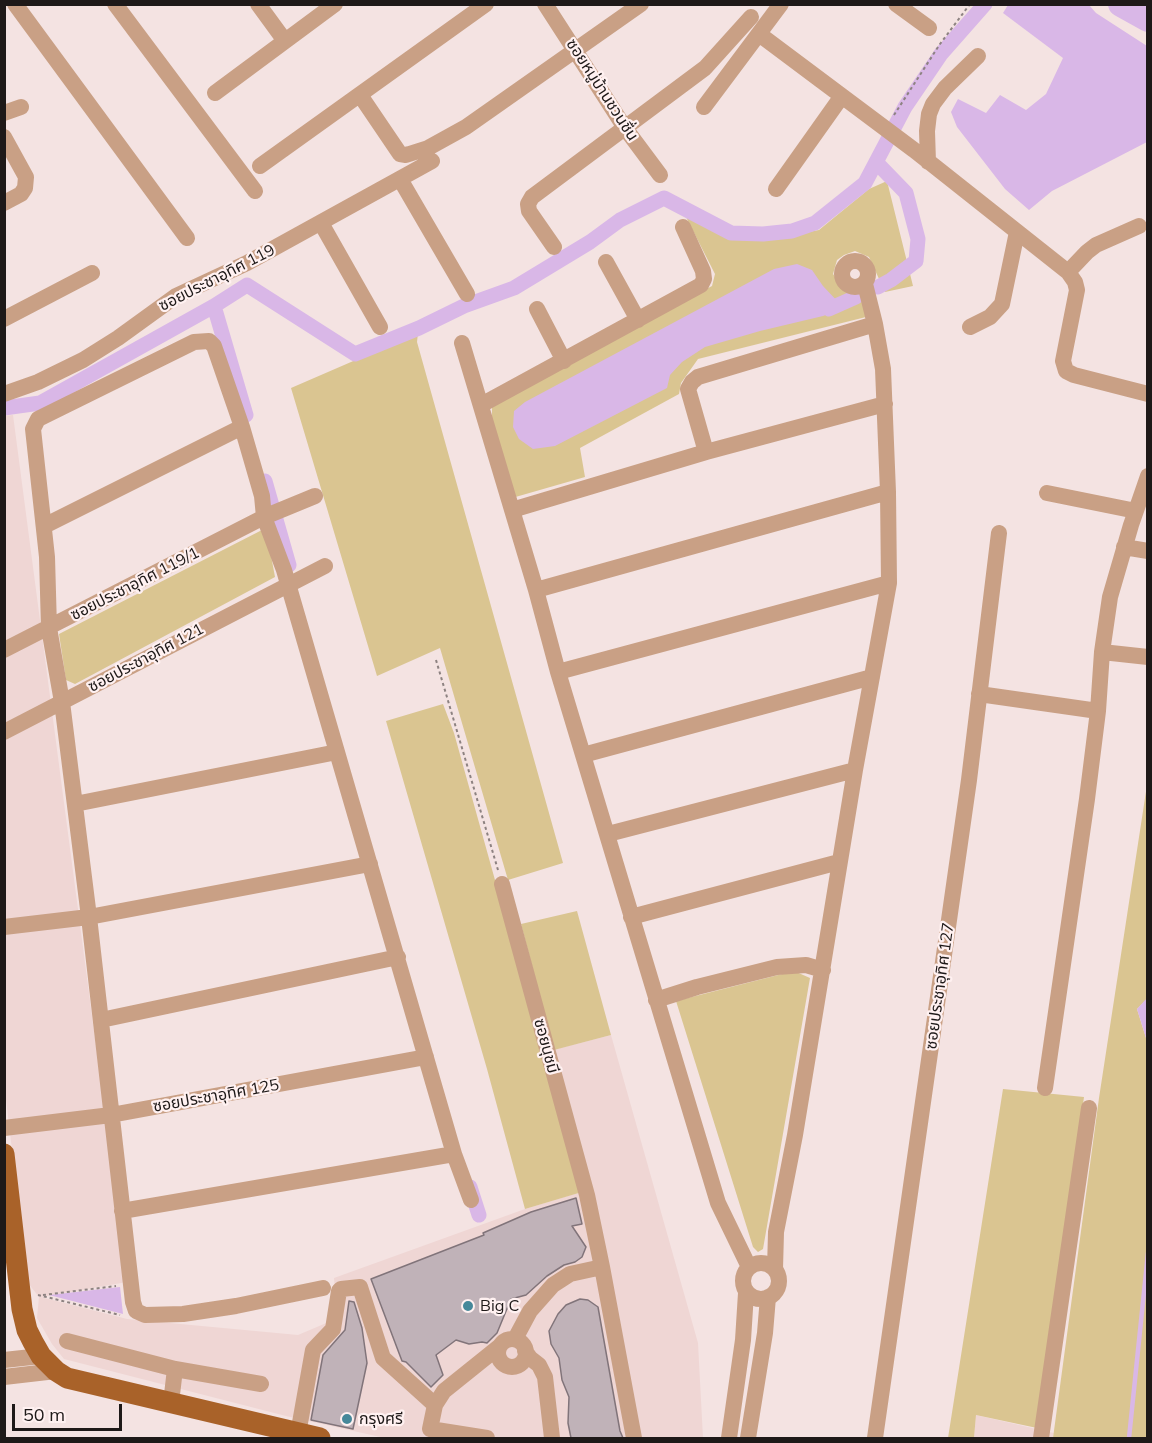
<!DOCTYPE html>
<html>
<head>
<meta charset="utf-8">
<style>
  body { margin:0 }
  #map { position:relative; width:1152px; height:1443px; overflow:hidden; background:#f4e3e2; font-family:Mulish,sans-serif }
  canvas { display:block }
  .frame { position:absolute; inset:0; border:6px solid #1e1918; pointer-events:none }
  .scale { position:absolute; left:12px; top:1404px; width:110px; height:27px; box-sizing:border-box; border:3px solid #1e1918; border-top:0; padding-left:8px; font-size:18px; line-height:21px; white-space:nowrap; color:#1e1918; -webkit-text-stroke:4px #fff1f1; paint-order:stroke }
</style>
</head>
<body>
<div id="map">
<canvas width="1152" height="1443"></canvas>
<div class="frame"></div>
<div class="scale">50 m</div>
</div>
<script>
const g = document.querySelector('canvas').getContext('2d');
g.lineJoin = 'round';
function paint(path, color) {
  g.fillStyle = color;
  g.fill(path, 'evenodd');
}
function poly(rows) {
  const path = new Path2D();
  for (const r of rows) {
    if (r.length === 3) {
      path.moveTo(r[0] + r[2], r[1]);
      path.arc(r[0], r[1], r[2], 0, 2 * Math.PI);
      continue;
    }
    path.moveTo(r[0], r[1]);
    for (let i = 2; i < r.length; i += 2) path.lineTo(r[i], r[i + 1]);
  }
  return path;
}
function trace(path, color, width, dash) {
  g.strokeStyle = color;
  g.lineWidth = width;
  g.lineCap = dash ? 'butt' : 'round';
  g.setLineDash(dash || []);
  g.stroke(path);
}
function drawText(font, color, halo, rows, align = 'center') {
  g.font = font + ' Mulish,"Noto Sans Thai",sans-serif';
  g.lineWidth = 4.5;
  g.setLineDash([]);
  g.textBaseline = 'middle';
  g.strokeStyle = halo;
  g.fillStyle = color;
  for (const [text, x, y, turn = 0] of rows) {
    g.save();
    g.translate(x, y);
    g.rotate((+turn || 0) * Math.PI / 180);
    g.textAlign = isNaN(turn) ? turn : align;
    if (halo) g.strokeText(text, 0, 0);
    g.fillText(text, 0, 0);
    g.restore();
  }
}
paint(poly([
  [13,415,127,1282,41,1297,127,1319,298,1335,331,1321,335,1291,334,1278,525,1209,581,1192,541,1053,611,1035,698,1343,703,1438,385,1438,286,1416,64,1359,52,1344,37,1318,39,1297,28,1283,4,1083,4,416],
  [976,1415,1054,1433,1053,1438,974,1438]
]), '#efd6d4');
paint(poly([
  [887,181,913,286,885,292,869,257,855,251,844,255,837,260,833,274,841,285,853,294,862,292,866,317,698,359,681,383,679,394,580,448,585,477,512,498,492,421,492,407,500,398,712,286,715,274,685,215,727,238,774,238,819,230,869,189],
  [418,333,417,342,563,863,508,880,440,648,377,676,291,388],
  [262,530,269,545,275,577,75,684,66,680,59,634],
  [443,704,454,733,582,1192,525,1209,487,1069,386,721],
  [1147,785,1148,998,1137,1009,1146,1038,1148,1073,1147,1438,1053,1438,1099,1098],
  [577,911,611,1035,554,1050,521,924],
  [794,971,810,978,763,1249,758,1252,753,1247,676,1001],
  [1003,1089,1084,1097,1037,1428,976,1415,974,1438,948,1438]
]), '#dac591');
paint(poly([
  [1008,5,1089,5,1096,13,1147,46,1147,142,1052,191,1029,210,1005,189,957,127,951,112,958,99,986,113,1000,95,1026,110,1046,94,1063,58,1003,13],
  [797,264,812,270,823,286,841,305,857,300,845,308,823,316,760,331,705,347,682,362,670,375,667,388,555,446,533,449,519,439,513,427,514,411,525,402,774,269],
  [1147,998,1147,1073,1146,1038,1137,1009],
  [120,1287,123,1314,49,1295]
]), '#d9b7e7');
trace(poly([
  [1129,1438,1148,1253]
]), '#d9b7e7', 4.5);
trace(poly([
  [876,162,906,193,918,239,916,261,891,280,878,287],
  [214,306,246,415],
  [829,309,856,297],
  [4,408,40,403,214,306,247,285,355,354,419,328,464,306,514,288,590,242,620,220,664,198,731,233,763,234,792,231,815,223,865,183,905,107,941,54,985,4],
  [265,481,289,565],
  [470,1187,479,1215]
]), '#d9b7e7', 15);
trace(poly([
  [1121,4,1148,19]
]), '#d9b7e7', 26);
const building = poly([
  [576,1198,582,1224,572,1226,586,1247,582,1257,575,1262,564,1265,547,1276,526,1295,511,1299,497,1333,487,1343,482,1342,469,1344,456,1340,436,1355,443,1375,431,1387,406,1362,402,1361,371,1279,484,1235,483,1233,531,1212,576,1198],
  [580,1299,588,1300,598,1307,620,1431,623,1438,571,1438,568,1423,569,1397,562,1380,559,1358,551,1344,549,1331,558,1314,566,1305,580,1299],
  [349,1301,354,1302,362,1328,367,1363,353,1429,311,1420,323,1355,345,1330,349,1301]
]);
paint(building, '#c0b2b8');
trace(building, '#81747a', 1.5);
trace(poly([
  [894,115,940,44,970,4],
  [436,660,498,870],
  [38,1295,120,1315],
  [43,1295,116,1286]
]), '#8d8281', 2, [3, 3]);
trace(poly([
  [15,4,187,238],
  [115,4,255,191],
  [258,4,285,41],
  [545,4,625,128,660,175],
  [896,4,929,28],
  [759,34,914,150,1068,272,1075,282,1077,290,1063,361,1066,371,1074,375,1148,394],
  [215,93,335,4],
  [360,95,400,154,406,155,428,148,466,127,641,4],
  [704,107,781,4],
  [4,113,21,107],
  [4,137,26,177,25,188,21,194,4,203],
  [928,162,927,131,929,114,933,104,945,88,978,56],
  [260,166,486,4],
  [400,179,467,294],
  [776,189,842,96],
  [321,223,380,327],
  [554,247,529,211,528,204,532,197,705,68,751,17],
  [855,274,13],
  [606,262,638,320],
  [1068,272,1087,252,1096,245,1139,226],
  [537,309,564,361],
  [4,319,92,273],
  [970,327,990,317,1002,304,1017,232],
  [462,343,536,590,558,672,718,1203,749,1267],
  [4,394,38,382,83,360,118,338,176,296,247,263,432,161],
  [481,405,701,285,704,279,703,271,683,227],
  [706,452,688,389,692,382,698,377,875,324],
  [1047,493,1136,511],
  [512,510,706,452,885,404],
  [44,526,242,427],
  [1124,547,1148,551],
  [536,590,888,492],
  [4,650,264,517,315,496],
  [1102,652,1148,657],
  [558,672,889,583],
  [979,694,1098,711,1102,652,1110,597,1131,525,1148,476],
  [4,732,325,566],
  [583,755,872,677],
  [75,804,337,752],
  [608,834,855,770],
  [502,884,587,1195,602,1267,634,1438],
  [631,917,839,862],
  [4,927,89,917,370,864],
  [656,1000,697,987,777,967,806,965,823,970],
  [101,1020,398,957],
  [1045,1088,1087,799,1098,711],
  [4,1128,111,1115,426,1057],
  [122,1211,454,1154],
  [761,1281,18],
  [775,1269,776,1232,795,1135,855,770,889,583,888,492,883,369,875,324,865,284],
  [323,1288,236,1306,183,1314,145,1315,136,1311,133,1302,89,917,62,702,49,628,47,557,33,429,38,419,194,342,209,341,214,346,242,427,262,496,264,517,284,570,454,1154,471,1200],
  [515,1339,530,1311,553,1285,570,1274,602,1267],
  [512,1353,14],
  [67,1341,175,1369,261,1384],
  [525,1351,530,1358,539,1365,545,1377,552,1438],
  [4,1360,41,1356],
  [4,1377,56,1371],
  [171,1403,175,1369],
  [298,1434,313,1350,333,1329,339,1291,341,1289,360,1287,383,1358,435,1405],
  [487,1438,430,1429,435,1405,444,1391,500,1346],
  [729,1438,743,1340,746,1293],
  [748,1438,765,1333,768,1297],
  [875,1438,969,780,999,533],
  [1041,1438,1089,1108]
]), '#c9a085', 16);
trace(poly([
  [4,1154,22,1309,27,1330,33,1342,41,1356,56,1371,67,1378,320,1438]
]), '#a96229', 21);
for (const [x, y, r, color] of [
  [468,1306,6,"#46889a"],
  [347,1419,6,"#46889a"]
]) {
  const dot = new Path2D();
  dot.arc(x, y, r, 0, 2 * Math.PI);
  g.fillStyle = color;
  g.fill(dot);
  trace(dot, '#fff1f1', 2);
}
drawText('16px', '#1e1918', '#fff1f1', [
  ["ซอยหมู่บ้านชวนชื่น",602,90,57],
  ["ซอยประชาอุทิศ 119",217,278,-27],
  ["ซอยประชาอุทิศ 119/1",135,584,-27],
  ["ซอยประชาอุทิศ 121",146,658,-28],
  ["ซอยประชาอุทิศ 127",940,986,-82],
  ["ซอยนุชมี",546,1046,75],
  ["ซอยประชาอุทิศ 125",216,1096,-10]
]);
drawText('16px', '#1e1918', '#fff1f1', [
  ["Big C",480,1306],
  ["กรุงศรี",359,1419]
], 'left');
</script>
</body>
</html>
